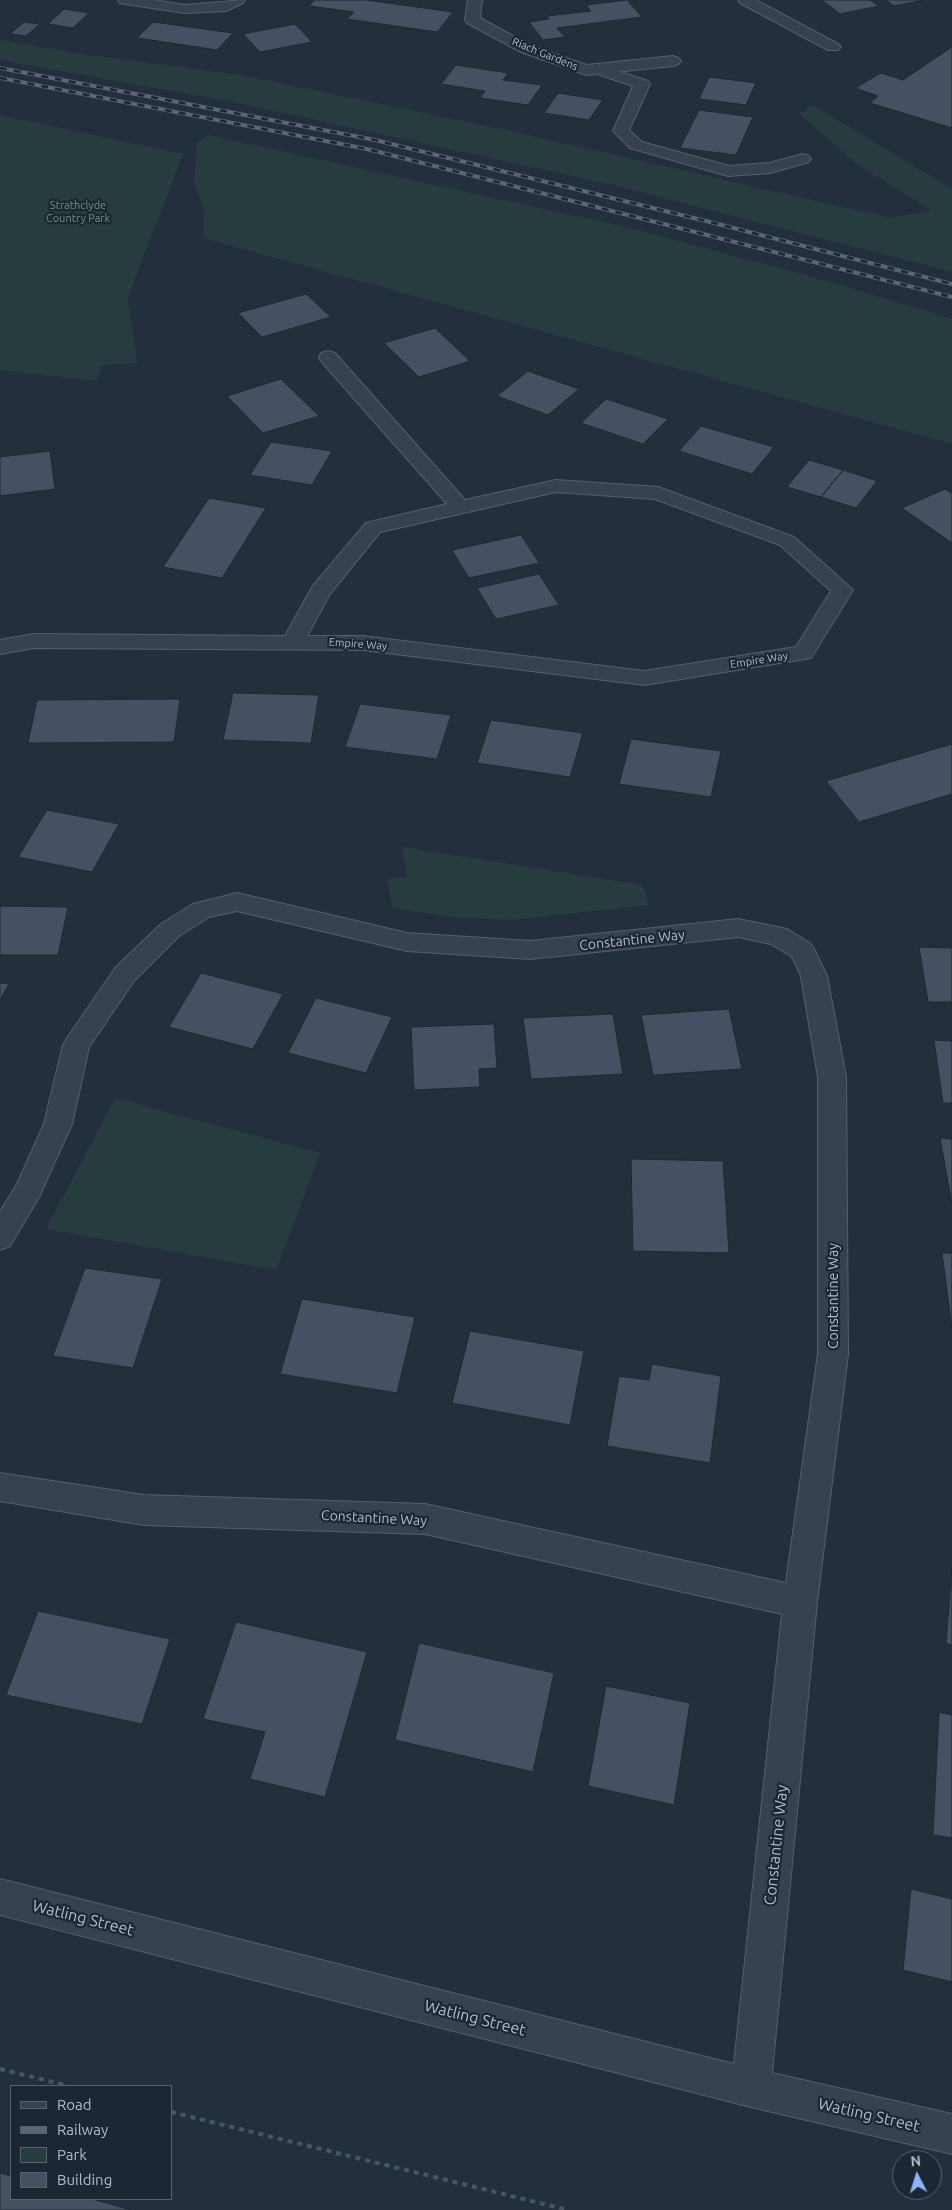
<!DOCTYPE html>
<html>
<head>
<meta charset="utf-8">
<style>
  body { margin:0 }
  #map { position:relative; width:952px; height:2210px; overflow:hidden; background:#242f3e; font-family:Ubuntu,sans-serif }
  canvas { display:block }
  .legend { position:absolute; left:10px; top:2085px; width:162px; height:115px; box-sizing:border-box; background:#1d2633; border:1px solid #59626f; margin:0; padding:6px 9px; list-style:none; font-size:15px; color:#b4bcc9 }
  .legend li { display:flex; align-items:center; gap:10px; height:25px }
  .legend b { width:25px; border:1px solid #59626f }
  .north { position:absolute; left:892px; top:2150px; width:50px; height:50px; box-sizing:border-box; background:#1d2633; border:1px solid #59626f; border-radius:50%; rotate:355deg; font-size:14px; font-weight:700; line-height:20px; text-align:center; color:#b4bcc9 }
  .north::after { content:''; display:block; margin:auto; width:18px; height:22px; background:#8ab4f8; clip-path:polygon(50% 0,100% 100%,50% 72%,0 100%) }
</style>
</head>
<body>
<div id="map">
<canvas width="952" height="2210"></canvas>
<ul class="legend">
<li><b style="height:6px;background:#38414e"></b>Road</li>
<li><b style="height:6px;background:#5a6575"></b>Railway</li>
<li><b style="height:14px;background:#263c3f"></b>Park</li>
<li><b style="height:14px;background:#455162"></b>Building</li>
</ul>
<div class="north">N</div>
</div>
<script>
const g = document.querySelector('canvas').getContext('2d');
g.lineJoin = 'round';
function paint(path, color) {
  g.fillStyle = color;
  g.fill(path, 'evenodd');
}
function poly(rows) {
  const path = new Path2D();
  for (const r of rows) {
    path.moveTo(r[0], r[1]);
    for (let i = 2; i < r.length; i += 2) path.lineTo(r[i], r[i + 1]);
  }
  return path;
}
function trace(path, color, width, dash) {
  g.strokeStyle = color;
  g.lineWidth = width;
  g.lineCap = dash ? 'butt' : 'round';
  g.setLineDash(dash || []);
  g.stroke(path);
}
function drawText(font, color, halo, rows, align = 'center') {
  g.font = font + ' Ubuntu,sans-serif';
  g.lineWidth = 4.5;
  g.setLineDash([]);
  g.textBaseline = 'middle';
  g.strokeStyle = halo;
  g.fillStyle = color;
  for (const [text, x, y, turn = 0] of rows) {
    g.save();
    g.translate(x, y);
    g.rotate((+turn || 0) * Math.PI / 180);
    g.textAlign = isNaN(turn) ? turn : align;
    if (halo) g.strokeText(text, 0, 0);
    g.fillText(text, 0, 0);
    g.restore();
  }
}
paint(poly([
  [0,40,82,54,241,75,497,128,891,218,931,210,855,163,800,114,813,105,952,189,952,272,609,184,234,102,0,60],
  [0,115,183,154,128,297,137,363,103,365,96,381,0,370],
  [208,135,626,227,806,275,952,319,952,444,203,238,204,207,194,184,197,142],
  [402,847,643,885,649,905,511,920,452,917,392,908,387,879,407,877],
  [115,1098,320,1153,276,1270,46,1229]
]), '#263c3f');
const building = poly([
  [314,0,366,0,453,12,437,32,347,19,354,12,309,6,314,0],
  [627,0,642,17,557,28,565,37,543,40,529,22,549,19,547,16,591,11,586,5,627,0],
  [822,0,870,0,879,6,840,14,822,0],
  [886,0,925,0,894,6,886,0],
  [64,9,89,13,73,28,48,24,64,9],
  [24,22,40,24,26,36,10,34,24,22],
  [153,22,233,33,217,50,137,38,153,22],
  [295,24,312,42,260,52,243,34,295,24],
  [952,47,952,128,870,103,878,96,855,88,881,73,903,80,952,47],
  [456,65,508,73,503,80,542,85,528,105,480,98,485,91,441,84,456,65],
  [709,77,756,83,746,105,699,99,709,77],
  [558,93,603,100,589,120,544,113,558,93],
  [699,110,753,117,736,155,680,148,699,110],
  [306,294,331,317,262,337,238,313,306,294],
  [435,328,470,361,419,377,384,343,435,328],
  [528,371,579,389,548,415,497,396,528,371],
  [281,379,319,416,263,433,227,396,281,379],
  [606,399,668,419,643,444,581,423,606,399],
  [701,426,774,447,752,474,679,451,701,426],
  [271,442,332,451,312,485,250,475,271,442],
  [50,451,55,489,0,496,0,457,50,451],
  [809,460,843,470,821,497,787,487,809,460],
  [843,470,877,481,856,508,821,497,843,470],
  [945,489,952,493,952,543,902,508,945,489],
  [209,498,266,508,222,578,163,567,209,498],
  [521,535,539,563,469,578,452,550,521,535],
  [539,574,559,605,496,619,477,588,539,574],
  [233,693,319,695,311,743,223,740,233,693],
  [180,699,174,742,28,743,37,700,180,699],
  [360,704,451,715,437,759,345,747,360,704],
  [491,720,583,733,570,777,477,763,491,720],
  [631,739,721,751,711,797,619,784,631,739],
  [952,744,952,794,859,822,826,781,952,744],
  [47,810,119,824,92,872,18,857,47,810],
  [0,906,68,907,58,955,0,955,0,906],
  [919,947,952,948,952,1002,928,1002,919,947],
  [201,973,283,994,253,1049,169,1027,201,973],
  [0,983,9,984,0,1000,0,983],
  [316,998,392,1017,366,1073,288,1053,316,998],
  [729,1009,742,1069,653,1075,641,1015,729,1009],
  [613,1014,623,1074,531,1079,523,1018,613,1014],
  [494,1024,497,1068,479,1069,480,1087,414,1090,411,1027,494,1024],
  [934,1040,952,1041,952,1103,943,1103,934,1040],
  [940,1138,952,1139,952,1205,940,1138],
  [631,1159,723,1161,729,1253,633,1251,631,1159],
  [942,1253,952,1253,952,1329,942,1253],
  [85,1268,162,1279,133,1368,53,1356,85,1268],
  [302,1299,415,1317,397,1393,280,1374,302,1299],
  [470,1331,584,1351,570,1425,452,1403,470,1331],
  [652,1364,721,1376,710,1463,607,1446,619,1376,649,1380,652,1364],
  [952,1568,952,1645,946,1643,952,1568],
  [38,1611,170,1639,142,1724,6,1695,38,1611],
  [236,1622,367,1652,325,1797,250,1779,265,1732,203,1719,236,1622],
  [419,1643,554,1673,533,1772,395,1740,419,1643],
  [606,1686,690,1703,674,1805,588,1786,606,1686],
  [939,1712,952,1715,952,1838,933,1835,939,1712],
  [911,1889,952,1899,952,1982,903,1970,911,1889],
  [0,2173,11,2176,11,2199,92,2199,131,2210,0,2210,0,2173]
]);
paint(building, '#455162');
trace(building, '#1f2835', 1);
const lane = poly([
  [738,0,756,0,838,44,841,47,838,50,828,50,740,3,738,0],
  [596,64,648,81,650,84,629,130,642,142,729,166,769,163,803,154,809,156,811,159,809,162,770,173,728,176,630,148,613,131,633,86,591,72,588,69,591,66,596,64]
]);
const street = poly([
  [118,0,154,0,185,5,245,0,243,3,226,11,185,13,125,4,120,3,118,0],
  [468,0,482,0,480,18,531,46,587,65,673,56,678,58,681,61,678,64,673,66,586,75,581,73,521,52,467,23,465,20,468,0],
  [328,351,335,353,465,500,556,480,658,487,794,537,853,590,811,658,644,685,363,650,34,648,0,654,0,640,34,634,285,636,312,587,366,523,447,504,321,361,319,357,321,353,328,351],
  [556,492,655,499,780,545,831,591,796,647,644,671,363,636,307,636,330,594,380,532,556,492],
  [237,893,407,933,530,941,738,919,787,929,811,944,815,951,827,976,846,1077,848,1354,817,1602,772,2073,952,2114,952,2154,751,2107,0,1915,0,1879,734,2064,782,1614,425,1534,144,1525,0,1501,0,1473,144,1495,425,1504,786,1583,818,1354,818,1077,801,976,792,957,771,944,738,937,530,959,407,951,237,911,209,917,179,936,134,981,89,1047,72,1124,39,1197,10,1246,0,1250,0,1212,17,1184,44,1124,63,1045,67,1038,116,967,161,924,193,904,237,893]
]);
trace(lane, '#565f6c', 2);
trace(street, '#565f6c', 2);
trace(poly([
  [0,2069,69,2086],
  [171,2112,568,2210]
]), '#44595c', 4, [5, 5]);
paint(lane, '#38414e');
paint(street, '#38414e');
const rail = poly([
  [0,68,375,140,714,223,952,284],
  [0,78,367,149,952,297]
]);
trace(rail, '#5a6575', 4);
trace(rail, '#1d2633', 2.5, [7]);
drawText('11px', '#b4bcc9', '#1d2633', [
  ["Riach Gardens",545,54,22],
  ["Empire Way",358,644,4],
  ["Empire Way",759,660,-9]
]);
drawText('11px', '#6b9a76', '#1d2633', [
  ["Strathclyde",78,205],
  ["Country Park",78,218]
]);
drawText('14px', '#b4bcc9', '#1d2633', [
  ["Constantine Way",632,940,-6],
  ["Constantine Way",833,1296,-90],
  ["Constantine Way",374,1518,3]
]);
drawText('16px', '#b4bcc9', '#1d2633', [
  ["Constantine Way",776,1845,-84],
  ["Watling Street",83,1918,14],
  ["Watling Street",475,2018,14],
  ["Watling Street",869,2115,13]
]);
</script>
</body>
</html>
